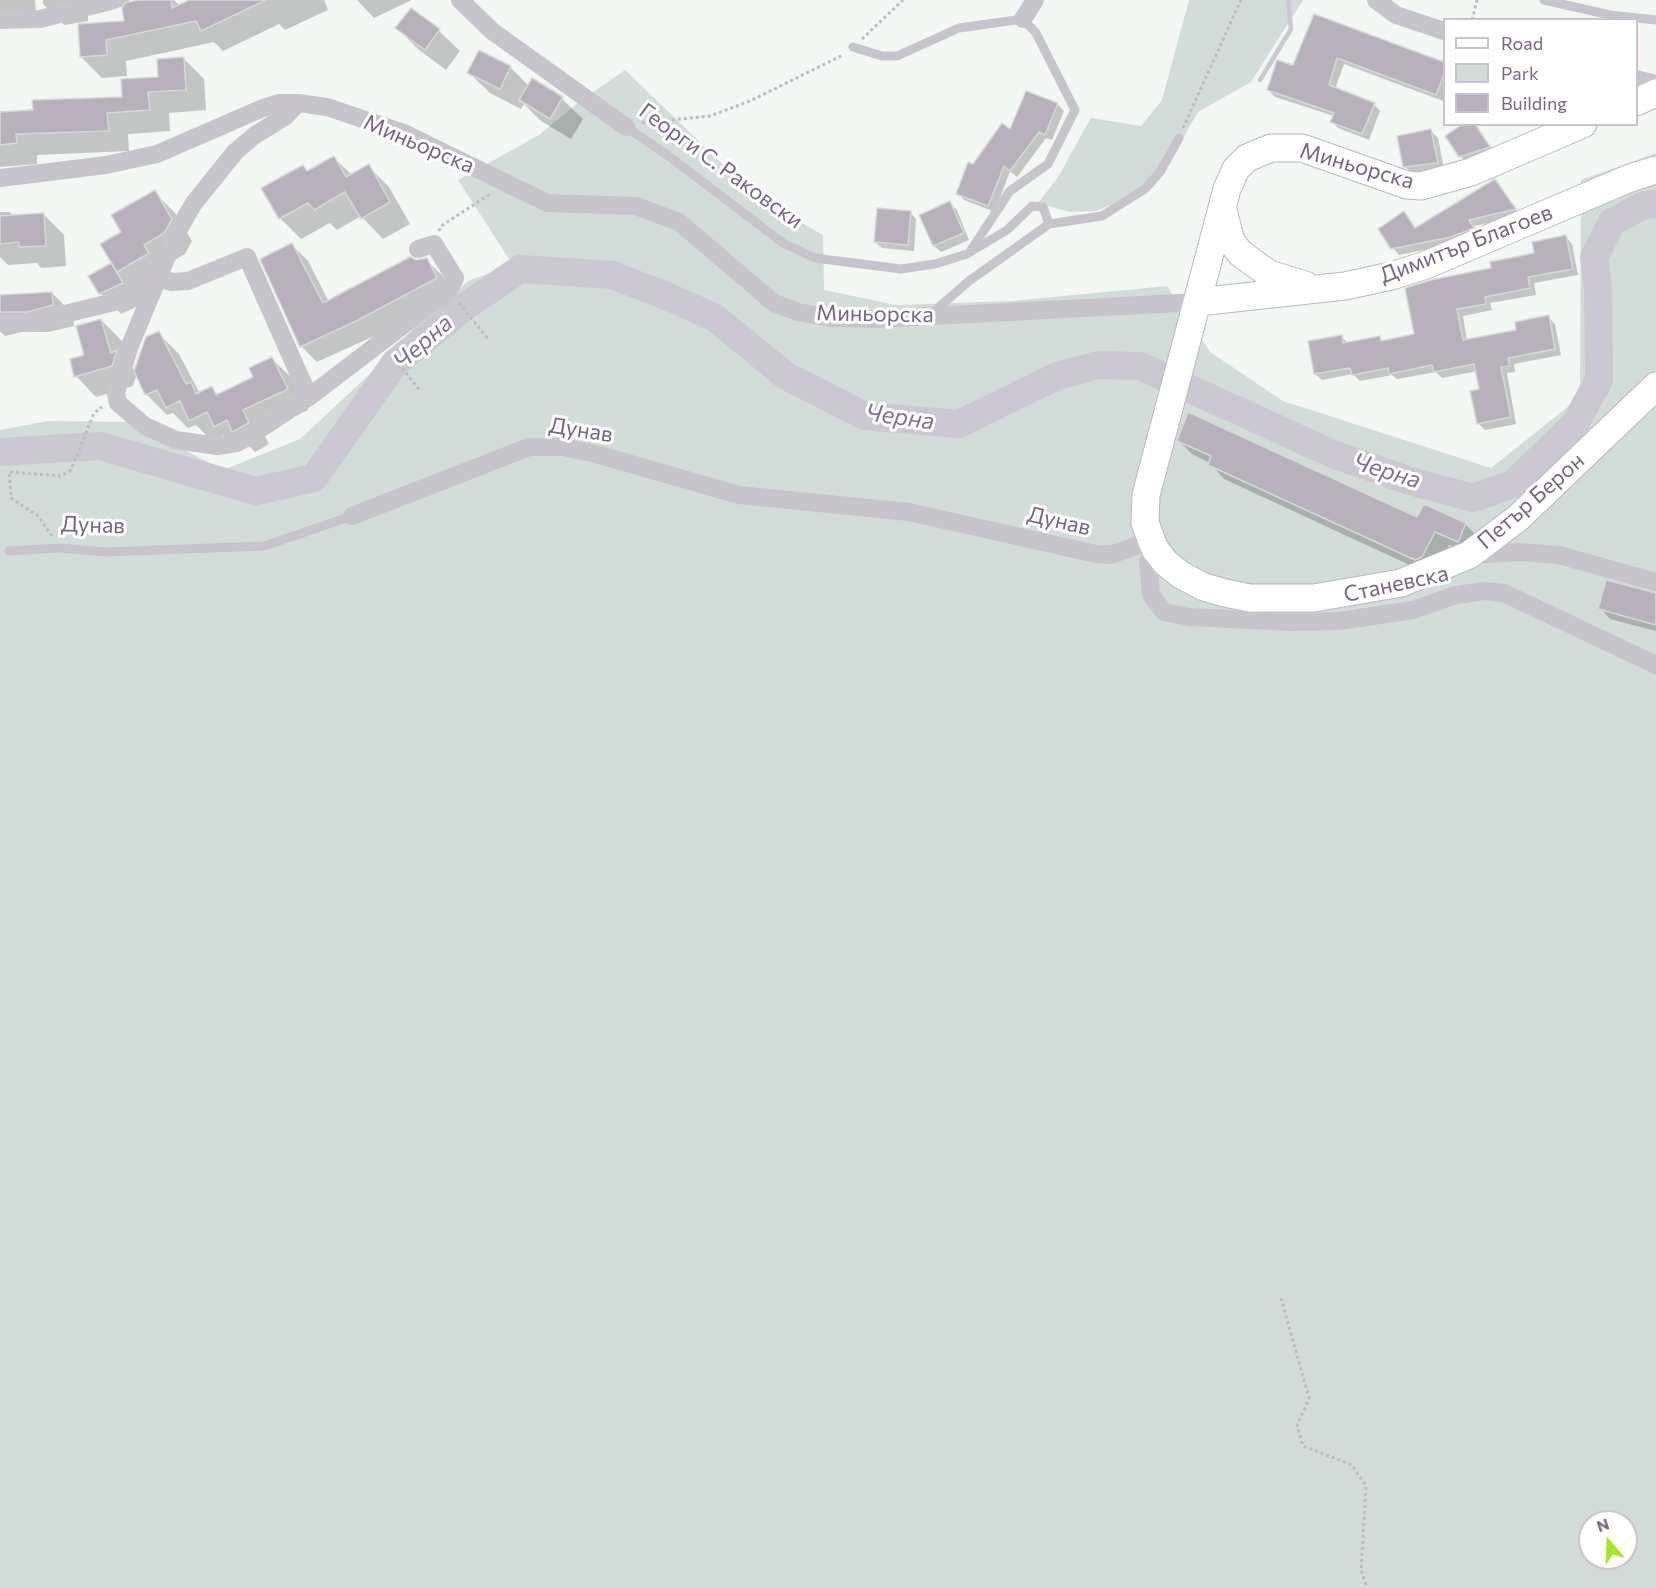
<!DOCTYPE html>
<html>
<head>
<meta charset="utf-8">
<style>
  body { margin:0 }
  #map { position:relative; width:1656px; height:1588px; overflow:hidden; background:#f3f7f4; font-family:Commissioner,sans-serif }
  canvas { display:block }
  .legend { position:absolute; left:1443px; top:18px; width:195px; height:108px; box-sizing:border-box; background:#fff; border:2px solid #c9c1ce; margin:0; padding:8px 10px; list-style:none; font-size:18px; color:#776585 }
  .legend li { display:flex; align-items:center; gap:12px; height:30px }
  .legend b { width:30px; border:2px solid #c9c1ce }
  .north { position:absolute; left:1578px; top:1510px; width:60px; height:60px; box-sizing:border-box; background:#fff; border:2px solid #c9c1ce; border-radius:50%; rotate:341deg; font-size:16px; font-weight:700; line-height:24px; text-align:center; color:#776585 }
  .north::after { content:''; display:block; margin:auto; width:21px; height:27px; background:#a4e625; clip-path:polygon(50% 0,100% 100%,50% 72%,0 100%) }
</style>
</head>
<body>
<div id="map">
<canvas width="1656" height="1588"></canvas>
<ul class="legend">
<li><b style="height:8px;background:#fff"></b>Road</li>
<li><b style="height:16px;background:#d2dcd9"></b>Park</li>
<li><b style="height:16px;background:#b8b1bd"></b>Building</li>
</ul>
<div class="north">N</div>
</div>
<script>
const g = document.querySelector('canvas').getContext('2d');
g.lineJoin = 'round';
function paint(path, color) {
  g.fillStyle = color;
  g.fill(path, 'evenodd');
}
function poly(rows) {
  const path = new Path2D();
  for (const r of rows) {
    path.moveTo(r[0], r[1]);
    for (let i = 2; i < r.length; i += 2) path.lineTo(r[i], r[i + 1]);
  }
  return path;
}
function trace(path, color, width, dash) {
  g.strokeStyle = color;
  g.lineWidth = width;
  g.lineCap = dash ? 'butt' : 'round';
  g.setLineDash(dash || []);
  g.stroke(path);
}
function drawText(font, color, halo, rows, align = 'center') {
  g.font = font + ' Commissioner,sans-serif';
  g.lineWidth = 6;
  g.setLineDash([]);
  g.textBaseline = 'middle';
  g.strokeStyle = halo;
  g.fillStyle = color;
  for (const [text, x, y, turn = 0] of rows) {
    g.save();
    g.translate(x, y);
    g.rotate((+turn || 0) * Math.PI / 180);
    g.textAlign = isNaN(turn) ? turn : align;
    if (halo) g.strokeText(text, 0, 0);
    g.fillText(text, 0, 0);
    g.restore();
  }
}
paint(poly([
  [1189,0,1303,0,1251,82,1198,112,1166,168,1125,199,1096,211,1070,212,1038,203,1058,177,1091,118,1141,126,1162,100],
  [625,70,759,199,823,235,824,290,896,305,1011,301,1167,286,1210,352,1283,401,1491,468,1580,397,1581,180,1656,153,1656,1588,0,1588,0,430,48,421,131,422,223,470,300,439,372,372,415,327,468,281,513,265,458,180,539,135,579,102],
  [1590,1522,1626,1522,1626,1558,1590,1558]
]), '#d2dcd9');
paint(poly([
  [0,0,35,0,37,24,0,14],
  [43,0,129,0,129,3,145,0,174,0,180,6,193,0,324,0,328,10,285,30,279,24,223,51,214,42,126,61,127,76,102,78,81,57,126,22,123,7,88,9,88,21,64,25,43,4],
  [357,0,412,0,374,18],
  [411,10,439,31,460,51,446,70,418,49,397,28],
  [1315,16,1444,64,1443,101,1344,64,1335,89,1374,104,1380,111,1369,140,1338,128,1332,121,1334,116,1275,97,1268,90,1294,67],
  [479,52,511,68,529,86,533,80,562,99,583,119,571,139,541,121,524,104,521,109,490,93,469,73],
  [183,58,204,79,206,110,169,113,170,131,128,134,129,151,37,155,37,164,0,167,0,113,123,98,160,78],
  [1057,104,1064,111,1052,140,1046,138,1017,177,1010,171,995,212,964,200,958,193,1011,131],
  [1475,124,1495,153,1467,163,1460,156],
  [1431,131,1438,138,1444,169,1411,173,1405,166],
  [334,158,352,175,368,166,389,187,410,224,383,239,361,216,337,230,330,223,301,239,280,218,308,172],
  [1495,181,1521,216,1474,226,1479,234,1458,243,1399,255,1393,248,1404,213,1416,229],
  [154,192,175,213,192,241,185,254,164,266,143,304,121,314,100,293,111,265,116,269,123,232],
  [950,203,957,210,969,240,941,252,934,246,921,216],
  [0,212,10,212,14,216,43,214,64,235,66,266,41,268,37,263,8,265,0,257],
  [910,212,916,219,914,251,882,248,875,242],
  [1566,237,1572,244,1578,275,1534,283,1536,295,1490,303,1492,310,1463,316,1467,341,1518,331,1548,317,1555,324,1561,355,1514,364,1515,372,1507,373,1516,424,1485,430,1478,423,1480,390,1477,371,1442,378,1436,372,1397,379,1392,375,1360,381,1353,374,1322,380,1315,374,1341,336,1348,343,1379,337,1384,342,1416,336,1493,270,1536,255],
  [292,245,308,261,329,302,416,262,426,260,443,276,453,295,372,337,317,362,301,346],
  [52,293,73,314,74,326,48,332,22,332,5,336,0,331,0,297],
  [101,320,122,341,128,364,136,371,158,333,179,354,199,392,212,388,218,395,255,378,272,359,293,379,308,410,263,432,269,444,255,452,245,442,236,447,224,435,212,441,196,425,188,428,173,413,167,415,146,394,137,373,133,386,96,397,76,376],
  [1178,440,1418,518,1465,524,1479,538,1472,555,1449,545,1436,571,1429,574,1224,479,1210,463,1192,454],
  [1656,594,1656,631,1610,619,1600,608]
]), '#0003');
trace(poly([
  [1260,80,1291,29,1288,0]
]), '#cbc7d3', 4.5);
trace(poly([
  [0,452,100,446,256,491,314,478,395,363,463,308,520,269,612,275,664,295,714,317,786,376,865,416,959,424,1057,376,1098,365,1140,366,1335,455,1410,481,1473,498,1513,484,1575,424,1599,380,1598,288,1594,257,1612,222,1644,205,1656,204]
]), '#cbc7d3', 28);
const building = poly([
  [138,0,171,0,172,8,189,0,266,0,201,31,196,21,106,40,107,55,80,57,78,24,124,21,122,8,125,3,138,0],
  [411,8,440,29,425,50,395,28,411,8],
  [1314,14,1444,62,1444,74,1436,95,1337,58,1329,85,1375,103,1362,134,1330,122,1334,113,1267,90,1277,60,1293,65,1314,14],
  [479,50,511,66,500,89,467,73,479,50],
  [184,57,186,90,148,92,150,110,107,113,109,131,16,134,17,143,0,145,0,112,33,110,32,100,122,97,121,79,158,77,157,59,184,57],
  [532,78,563,97,550,119,519,100,532,78],
  [1026,91,1058,103,1045,135,1039,132,1010,171,1004,166,988,206,956,194,968,162,973,164,1002,123,1010,129,1026,91],
  [1463,124,1475,124,1490,147,1459,157,1445,136,1463,124],
  [1431,129,1438,163,1403,167,1397,136,1431,129],
  [334,156,346,177,369,164,390,202,361,219,345,192,314,210,308,203,279,219,261,188,303,165,307,171,334,156],
  [1495,179,1516,209,1469,220,1474,228,1451,237,1391,249,1378,229,1404,211,1415,228,1495,179],
  [155,190,172,219,164,233,144,245,149,253,117,272,100,244,121,232,111,215,155,190],
  [950,201,964,233,933,246,919,215,950,201],
  [877,208,911,211,908,245,874,242,877,208],
  [44,213,46,246,19,247,19,242,0,244,0,216,44,213],
  [1566,235,1573,269,1528,277,1530,288,1485,297,1486,304,1457,309,1463,340,1516,330,1515,322,1549,315,1555,349,1508,358,1510,366,1501,367,1511,417,1477,424,1470,391,1479,389,1474,364,1434,372,1432,365,1389,374,1388,368,1352,375,1350,368,1314,374,1308,341,1342,335,1343,343,1380,336,1381,341,1414,334,1405,288,1431,280,1491,268,1490,262,1534,253,1532,242,1566,235],
  [292,243,323,303,410,257,416,260,427,258,437,278,356,321,300,347,260,259,292,243],
  [111,263,123,283,99,294,88,276,111,263],
  [52,292,53,305,27,312,0,312,0,295,52,292],
  [101,319,111,353,117,350,112,366,74,377,70,359,84,355,76,326,101,319],
  [159,331,186,384,191,382,196,394,212,386,216,395,253,377,249,368,272,357,288,389,243,410,249,423,232,432,227,420,214,427,207,412,189,421,180,401,166,408,157,390,145,395,134,371,146,337,159,331],
  [1188,412,1417,517,1424,504,1466,523,1458,542,1435,532,1422,557,1415,560,1208,465,1211,456,1177,441,1188,412],
  [1606,580,1656,593,1656,625,1598,609,1606,580]
]);
paint(building, '#b8b1bd');
trace(building, '#d6d8d6', 1.5);
const secondary = poly([
  [1636,102,1656,93],
  [1583,124,1471,172,1421,186,1407,185,1302,148,1271,148,1247,158,1236,169,1227,189,1146,495,1145,523,1155,549,1166,563,1181,575,1204,587,1225,593,1250,598,1314,598,1401,583,1469,555,1518,518,1656,386],
  [1223,210,1231,241,1240,253,1269,274,1305,285],
  [1198,302,1345,286,1391,276,1426,265,1630,178,1656,170]
]);
trace(secondary, '#bcb6c0', 29);
trace(poly([
  [1472,20,1477,0],
  [862,39,903,0],
  [642,123,710,116,750,101,843,55],
  [1183,128,1241,0],
  [439,231,441,226,492,193],
  [459,303,489,340],
  [391,354,420,391],
  [52,536,38,516,11,498,9,472,61,476,71,470,94,413,102,407],
  [1281,1298,1309,1398,1297,1426,1303,1446,1352,1465,1366,1486,1361,1570,1367,1588]
]), '#bebcc1', 3, [3, 3]);
trace(poly([
  [1544,0,1610,15,1656,20],
  [853,47,882,56,897,56,959,28,1023,19,1036,33,1075,110,1048,164,1010,191,971,250],
  [626,127,670,157,783,243,815,258,901,269,935,264,967,254,1007,230,1032,206,1043,207,1049,224,1102,216,1145,189,1160,172,1179,138],
  [931,314,969,281,1049,224],
  [9,551,60,548,105,552,264,546,352,516]
]), '#c8c4cb', 9);
trace(poly([
  [460,0,492,31,626,127],
  [1376,0,1396,15,1444,31],
  [1023,19,1035,0],
  [0,20,40,19,114,0],
  [1636,79,1656,84],
  [298,103,286,116,255,135,235,152,194,203,177,232,129,348,116,393,118,403,145,426,176,440,217,446,237,443,246,438,309,397,449,290,455,278,434,244,418,249],
  [0,178,106,165,157,154,263,108,280,103,298,103,327,107,404,133,547,203,636,206,679,222,774,303,798,312,831,318,876,319,1198,302],
  [157,278,172,282,188,281,247,257,309,397],
  [0,323,28,323,118,301,131,295,155,269],
  [352,516,529,447,563,447,596,454,739,495,909,512,1096,554,1110,555,1136,546,1149,535],
  [1155,549,1148,561,1151,595,1164,612,1189,617,1291,622,1339,621,1413,610,1456,595,1485,591,1504,593,1656,665],
  [1471,555,1520,552,1559,555,1656,582]
]), '#c8c4cb', 18);
trace(secondary, '#fff', 27);
drawText('22px', '#776585', '#fff', [
  ["Миньорска",419,144,23],
  ["Георги С. Раковски",721,166,36],
  ["Миньорска",1357,166,16],
  ["Димитър Благоев",1466,244,-21],
  ["Миньорска",875,314,1],
  ["Дунав",581,430,9],
  ["Петър Берон",1531,501,-41],
  ["Дунав",1059,521,13],
  ["Дунав",93,525,2],
  ["Станевска",1396,584,-12]
]);
drawText('italic 24px', '#7e7096', '#fff', [
  ["Черна",423,342,-41],
  ["Черна",900,417,8],
  ["Черна",1387,471,17]
]);
</script>
</body>
</html>
